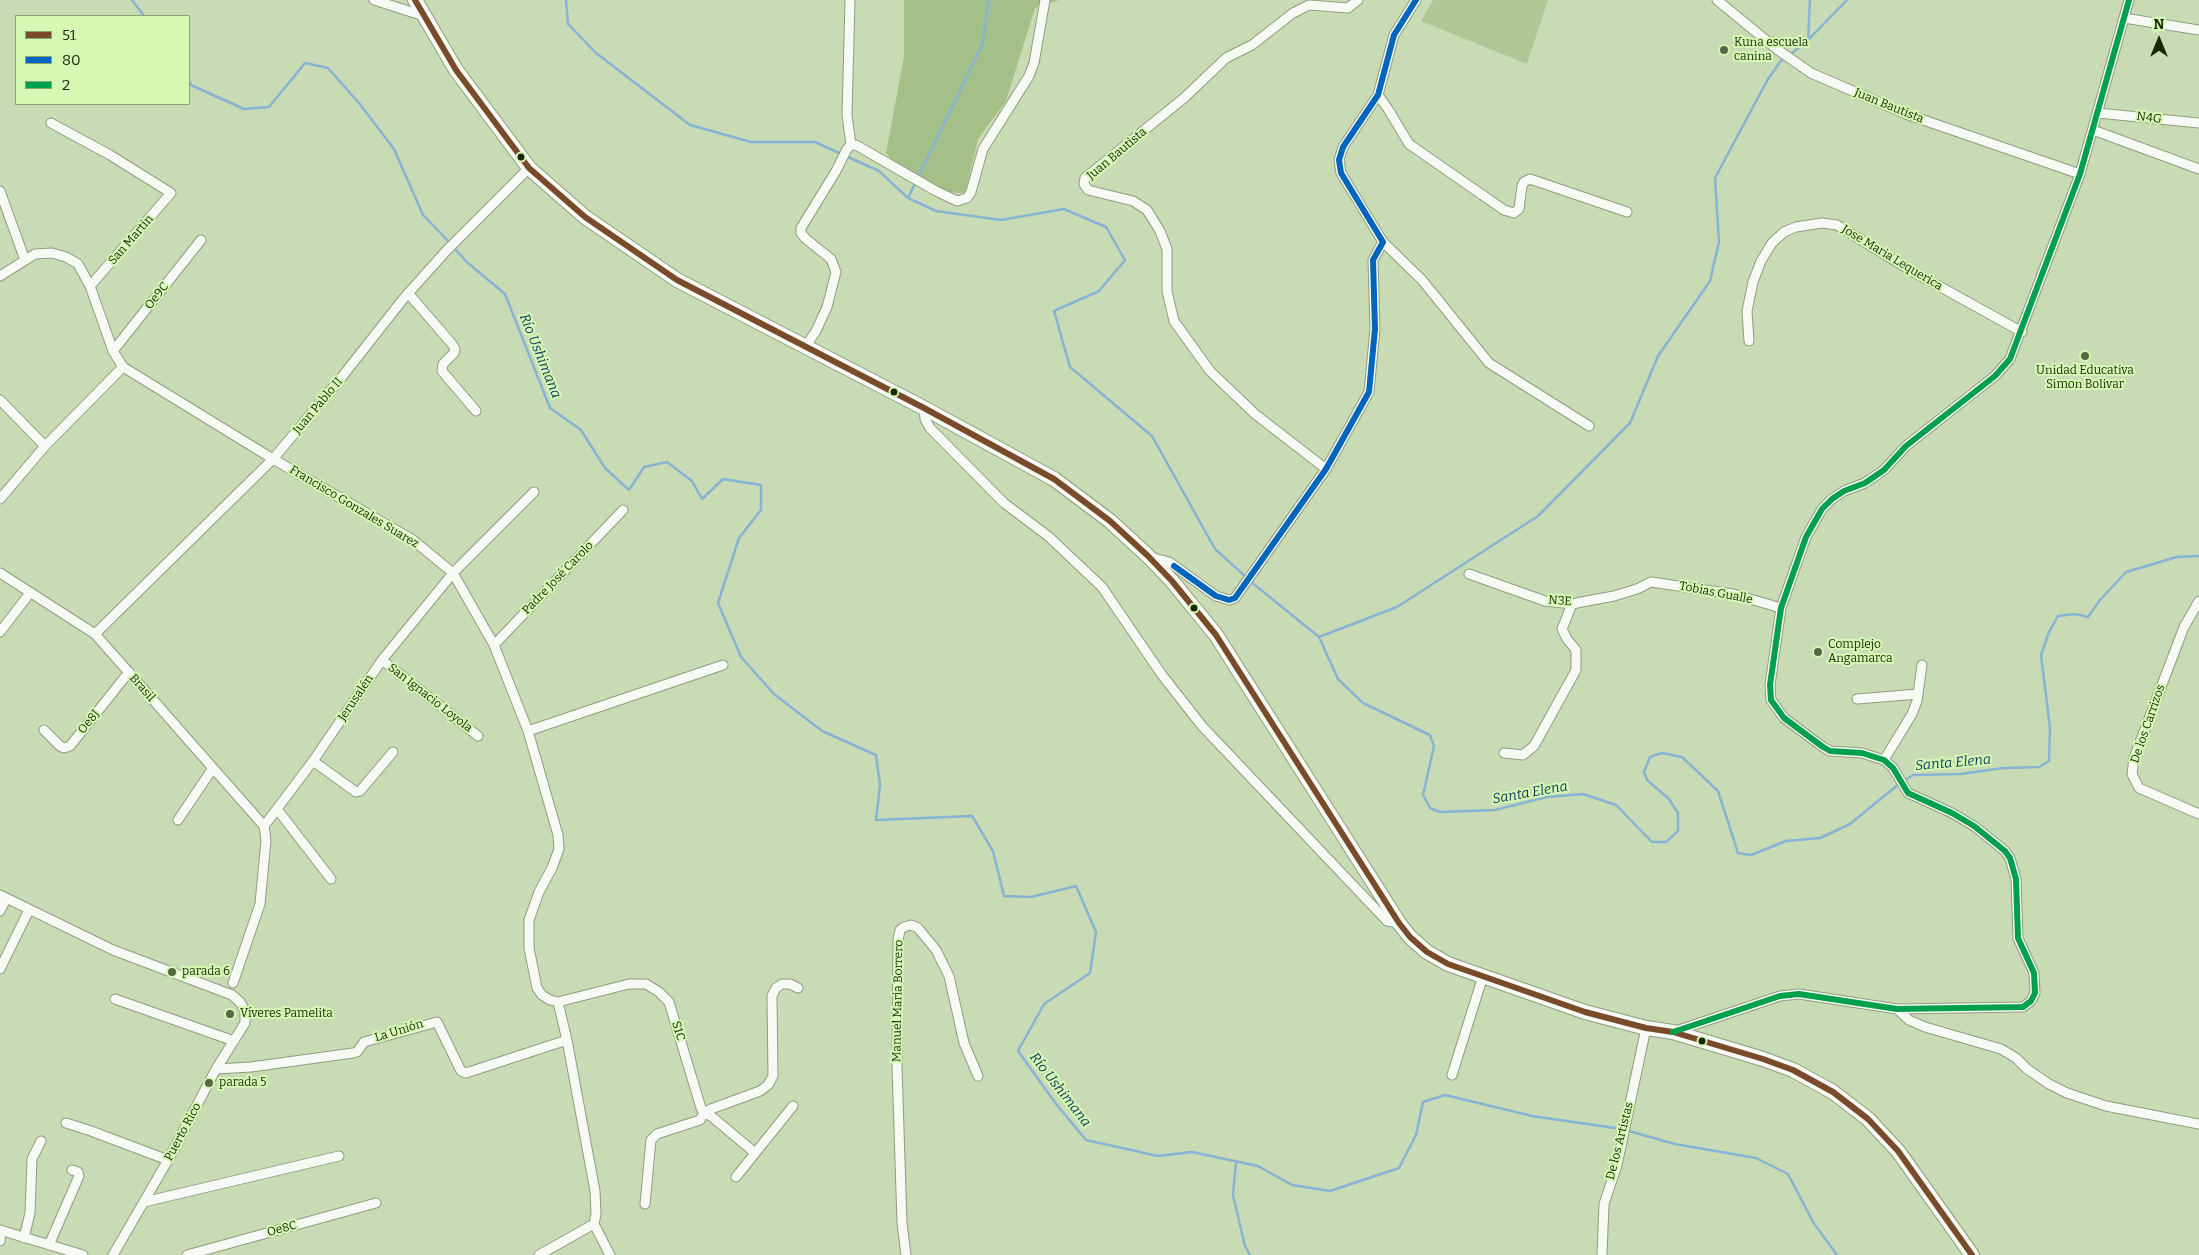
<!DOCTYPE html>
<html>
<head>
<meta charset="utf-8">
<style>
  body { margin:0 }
  #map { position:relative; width:2199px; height:1255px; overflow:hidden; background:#c8dbb5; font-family:Bitter,serif }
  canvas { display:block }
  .legend { position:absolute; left:15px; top:15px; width:175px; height:90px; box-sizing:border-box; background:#d5f9b2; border:1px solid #8aa56f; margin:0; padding:6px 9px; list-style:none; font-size:15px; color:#1a270b }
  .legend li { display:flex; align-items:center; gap:10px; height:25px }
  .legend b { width:25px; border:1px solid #8aa56f }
  .north { position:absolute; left:2134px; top:15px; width:50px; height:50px; -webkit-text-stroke:4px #d5f9b2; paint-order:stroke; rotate:0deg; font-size:14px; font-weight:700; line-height:20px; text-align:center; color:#1a270b }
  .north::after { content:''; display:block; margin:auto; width:18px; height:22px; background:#1a270b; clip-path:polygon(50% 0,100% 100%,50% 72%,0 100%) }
</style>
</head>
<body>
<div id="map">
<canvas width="2199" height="1255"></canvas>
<ul class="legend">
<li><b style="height:6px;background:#7a4b2a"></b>51</li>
<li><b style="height:6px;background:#0065bd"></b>80</li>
<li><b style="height:6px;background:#01a04e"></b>2</li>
</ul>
<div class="north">N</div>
</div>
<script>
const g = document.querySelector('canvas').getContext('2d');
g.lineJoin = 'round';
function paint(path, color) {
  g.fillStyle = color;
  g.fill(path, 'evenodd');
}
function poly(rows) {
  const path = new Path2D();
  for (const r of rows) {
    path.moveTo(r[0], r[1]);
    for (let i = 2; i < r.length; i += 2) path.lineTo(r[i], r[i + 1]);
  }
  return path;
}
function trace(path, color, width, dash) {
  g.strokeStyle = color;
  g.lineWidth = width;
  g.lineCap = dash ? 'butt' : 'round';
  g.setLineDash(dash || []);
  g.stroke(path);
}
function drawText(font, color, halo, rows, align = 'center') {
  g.font = font + ' Bitter,serif';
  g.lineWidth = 4;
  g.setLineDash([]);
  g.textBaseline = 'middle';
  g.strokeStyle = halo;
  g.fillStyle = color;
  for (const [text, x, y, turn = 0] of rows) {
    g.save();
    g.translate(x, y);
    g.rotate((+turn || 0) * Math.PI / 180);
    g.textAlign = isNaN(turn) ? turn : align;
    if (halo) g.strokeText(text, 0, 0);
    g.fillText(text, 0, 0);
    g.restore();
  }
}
paint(poly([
  [1433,0,1548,0,1527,64,1421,21]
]), '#afc797');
paint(poly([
  [904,0,1059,0,1035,8,1006,101,978,139,965,193,935,192,904,175,886,153,904,57]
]), '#a4bf87');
trace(poly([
  [132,0,144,16],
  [566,0,568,24,596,53,690,125,751,142,815,142,879,171,908,198,936,211,1001,220,1064,209,1106,227,1125,260,1099,291,1054,311,1070,367,1152,436,1215,549,1246,577],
  [1808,40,1847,0],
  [189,81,191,85,244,109,269,107,305,63,328,68,359,103,394,149,423,215,450,243],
  [908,198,982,45,989,0],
  [453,247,468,263,505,294,550,408,581,430,605,468,629,490,644,467,667,462,692,481,702,499,723,479,761,485,761,510,739,538,718,603,741,657,774,694,822,731,876,755,880,785,876,820,972,816,993,851,1004,896,1031,897,1076,886,1096,932,1090,973,1044,1004,1018,1051,1056,1104,1086,1140,1158,1156,1192,1152,1258,1166,1292,1185,1330,1191,1399,1168,1416,1135,1423,1102,1445,1095,1532,1116,1615,1128],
  [1250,581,1319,637,1338,679,1363,703,1430,735,1434,746,1423,795,1430,808,1440,812,1495,810,1547,797,1583,794,1616,805,1652,842,1666,842,1678,831,1678,813,1669,799,1647,780,1644,772,1650,757,1662,753,1682,757,1718,791,1738,853,1751,855,1786,841,1820,838,1850,824,1899,784],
  [1319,637,1397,607,1538,516,1630,423,1658,356,1710,281,1719,242,1715,178,1768,79,1780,62,1808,41,1810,0],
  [1904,781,1913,775,1961,774,2003,768,2039,767,2049,761,2050,728,2041,655,2049,632,2058,616,2075,614,2088,617,2100,600,2126,572,2177,557,2199,556],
  [1629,1131,1675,1144,1756,1158,1788,1174,1813,1222,1837,1255],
  [1236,1162,1233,1195,1245,1246,1250,1255]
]), '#87b4d2', 2.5);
const minor = poly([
  [374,0,424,16],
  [850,0,847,115,851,145],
  [1717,0,1778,50,1811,73,1906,114,2080,174],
  [2124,18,2199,30],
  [1378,95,1388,109,1409,144,1504,210,1514,213,1519,209,1522,186,1524,182,1530,179,1627,212],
  [2098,113,2199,123],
  [51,123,110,155,171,193,90,286],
  [2093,130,2199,169],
  [0,191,25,260],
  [1383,242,1422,280,1489,363,1589,426],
  [0,276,35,254,52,253,66,257,78,264,90,286,113,351,123,367,273,459,413,540,453,573,494,645,528,731,558,835,559,849,552,868,539,892,529,920,529,948,537,988,542,995,550,1000,558,1002,629,984,646,984,659,992,669,1002,701,1108,704,1113,711,1116,754,1152],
  [408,293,452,344,455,349,454,353,443,364,442,371,476,411],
  [1749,341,1747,311,1753,282,1761,261,1772,243,1784,232,1796,227,1822,223,1837,225,1910,270,2022,332],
  [805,347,816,331,827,307,836,272,831,259,806,239,801,233,801,228,836,171,847,149,851,145,856,145,936,191,957,201,967,198,971,192,983,149,1029,76,1034,63,1045,0],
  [113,351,201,240],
  [0,400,45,446,123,367],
  [924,408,925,419,930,428,1004,503,1048,536,1102,587,1162,675,1202,726,1387,921,1399,923],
  [1326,469,1255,414,1210,371,1174,321,1167,291,1167,249,1160,231,1147,210,1133,201,1088,190,1084,184,1085,178,1184,98,1226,58,1252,45,1293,13,1309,5,1348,8,1358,0],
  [0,499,45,446],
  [1150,557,1169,562,1216,596,1229,600,1235,598,1326,469,1369,392,1375,329,1373,260,1383,242,1341,173,1339,160,1343,147,1378,95,1394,35,1416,0],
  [0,573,95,634,264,826],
  [1469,574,1545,601,1572,604,1587,601,1614,596,1637,589,1651,582,1733,594,1781,608],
  [2199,601,2184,627,2134,758,2132,774,2139,788,2199,814],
  [0,632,30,593],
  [95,634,273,459,341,378,404,298,447,250,529,168],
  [494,645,623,510],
  [382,660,478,736],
  [1857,699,1918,694],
  [44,730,60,746,64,748,70,746,129,672],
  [528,731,723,665],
  [1504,753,1523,755,1534,746,1576,670,1576,650,1567,639,1562,629,1572,604],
  [1884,760,1912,714,1917,701,1922,665],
  [313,761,356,792,360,791,393,752],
  [277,809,331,879],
  [178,820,213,768],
  [264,826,313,761,382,660,453,573,534,492],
  [0,895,113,950,232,995,240,1002,245,1011,245,1023,216,1069,168,1160,113,1255],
  [0,911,6,899],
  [0,969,29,910],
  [233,983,260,904,266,840,264,826],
  [115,999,234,1041],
  [1897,1009,1909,1020,1925,1027,2001,1049,2016,1058,2027,1069,2049,1084,2067,1093,2106,1106,2199,1124],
  [1673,1032,1780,996,1799,994,1897,1009,2023,1007,2031,1001,2035,993,2034,973,2018,938,2016,879,2010,858,2005,851,1974,826,1952,813,1908,793,1893,768,1884,760,1862,753,1830,751,1823,747,1784,718,1771,700,1770,685,1781,608,1806,537,1822,509,1832,499,1844,491,1865,483,1884,470,1906,446,1995,376,2010,359,2080,174,2129,0],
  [567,1040,595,1191,596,1214,594,1224],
  [216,1069,251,1067,353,1053,357,1052,364,1042,437,1022,461,1071,466,1073,567,1040,558,1002],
  [1452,1075,1483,976],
  [66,1123,91,1131,168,1160],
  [736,1177,793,1106],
  [144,1202,339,1156],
  [645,1204,651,1140,657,1134,700,1120,704,1113,711,1109,760,1091,768,1085,773,1076,772,996,776,988,782,984,790,984,798,988],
  [594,1224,610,1255],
  [0,1230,83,1255],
  [24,1238,30,1213,32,1159,41,1141],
  [0,1241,1,1230],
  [49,1245,79,1176,78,1172,72,1170],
  [187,1255,376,1203],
  [539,1255,594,1224],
  [906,1255,902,1223,897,1066,898,940,900,930,904,927,911,925,918,928,936,950,949,976,964,1043,978,1076],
  [1602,1255,1604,1204,1617,1165,1646,1028]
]);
const secondary = poly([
  [415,0,456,70,529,168,585,217,677,280,924,408,1054,479,1110,521,1148,556,1172,581,1216,635,1399,923,1410,937,1427,952,1448,964,1585,1012,1646,1028,1673,1032,1763,1059,1793,1070,1833,1092,1868,1119,1898,1151,1972,1255]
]);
trace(minor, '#8f9d7f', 11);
trace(secondary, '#8f9d7f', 16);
trace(minor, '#f7faf4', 9);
trace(secondary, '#f7faf4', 14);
trace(poly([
  [415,0,456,70,529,168,585,217,677,280,924,408,1054,479,1110,521,1148,556,1172,581,1216,635,1399,923,1410,937,1427,952,1448,964,1585,1012,1646,1028,1673,1032,1763,1059,1793,1070,1833,1092,1868,1119,1898,1151,1972,1255]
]), '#7a4b2a', 6);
trace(poly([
  [1174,566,1216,596,1229,600,1235,598,1326,469,1369,392,1375,329,1373,260,1383,242,1341,173,1339,160,1343,147,1378,95,1394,35,1416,0]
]), '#0065bd', 6);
trace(poly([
  [1673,1032,1780,996,1799,994,1897,1009,2023,1007,2031,1001,2035,993,2034,973,2018,938,2016,879,2010,858,2005,851,1974,826,1952,813,1908,793,1893,768,1884,760,1862,753,1830,751,1823,747,1784,718,1771,700,1770,685,1781,608,1806,537,1822,509,1832,499,1844,491,1865,483,1884,470,1906,446,1995,376,2010,359,2080,174,2129,0]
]), '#01a04e', 6);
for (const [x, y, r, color] of [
  [1724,50,5,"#576646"],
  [521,157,4.5,"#1a270b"],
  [2085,356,5,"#576646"],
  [894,392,4.5,"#1a270b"],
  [1194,608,4.5,"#1a270b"],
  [1818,652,5,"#576646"],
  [172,972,5,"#576646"],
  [230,1014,5,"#576646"],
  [1702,1041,4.5,"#1a270b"],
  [209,1083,5,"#576646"]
]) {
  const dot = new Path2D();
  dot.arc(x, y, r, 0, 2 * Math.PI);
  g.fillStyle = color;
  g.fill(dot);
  trace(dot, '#d5f9b2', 2);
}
drawText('12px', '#1a270b', '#d5f9b2', [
  ["Kuna escuela",1734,43],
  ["canina",1734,57],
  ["Unidad Educativa",2085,371,"center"],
  ["Simon Bolivar",2085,385,"center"],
  ["Complejo",1828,645],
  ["Angamarca",1828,659],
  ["parada 6",182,972],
  ["Víveres Pamelita",240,1014],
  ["parada 5",219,1083]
], 'left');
drawText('12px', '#1a270b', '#d5f9b2', [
  ["Juan Bautista",1889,106,22],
  ["N4G",2149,118,7],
  ["Juan Bautista",1117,154,-40],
  ["San Martin",131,240,-49],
  ["Jose Maria Lequerica",1892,258,31],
  ["Oe9C",157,296,-52],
  ["Juan Pablo II",318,406,-50],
  ["Francisco Gonzales Suarez",354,507,31],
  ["Padre José Carolo",558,578,-46],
  ["Tobias Gualle",1716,593,11],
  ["N3E",1560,601,4],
  ["Brasil",142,688,49],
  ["Jerusalén",356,698,-56],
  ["San Ignacio Loyola",430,698,38],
  ["Oe8J",89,722,-51],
  ["De los Carrizos",2148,724,-71],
  ["Manuel Maria Borrero",898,1001,-89],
  ["La Unión",399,1031,-17],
  ["S1C",678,1031,73],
  ["Puerto Rico",183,1132,-62],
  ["De los Artistas",1620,1141,-76],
  ["Oe8C",282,1229,-15]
]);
drawText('italic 14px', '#133d63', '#d5f9b2', [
  ["Río Ushimana",540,356,68],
  ["Santa Elena",1953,763,-5],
  ["Santa Elena",1530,793,-10],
  ["Río Ushimana",1060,1090,52]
]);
</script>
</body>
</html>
